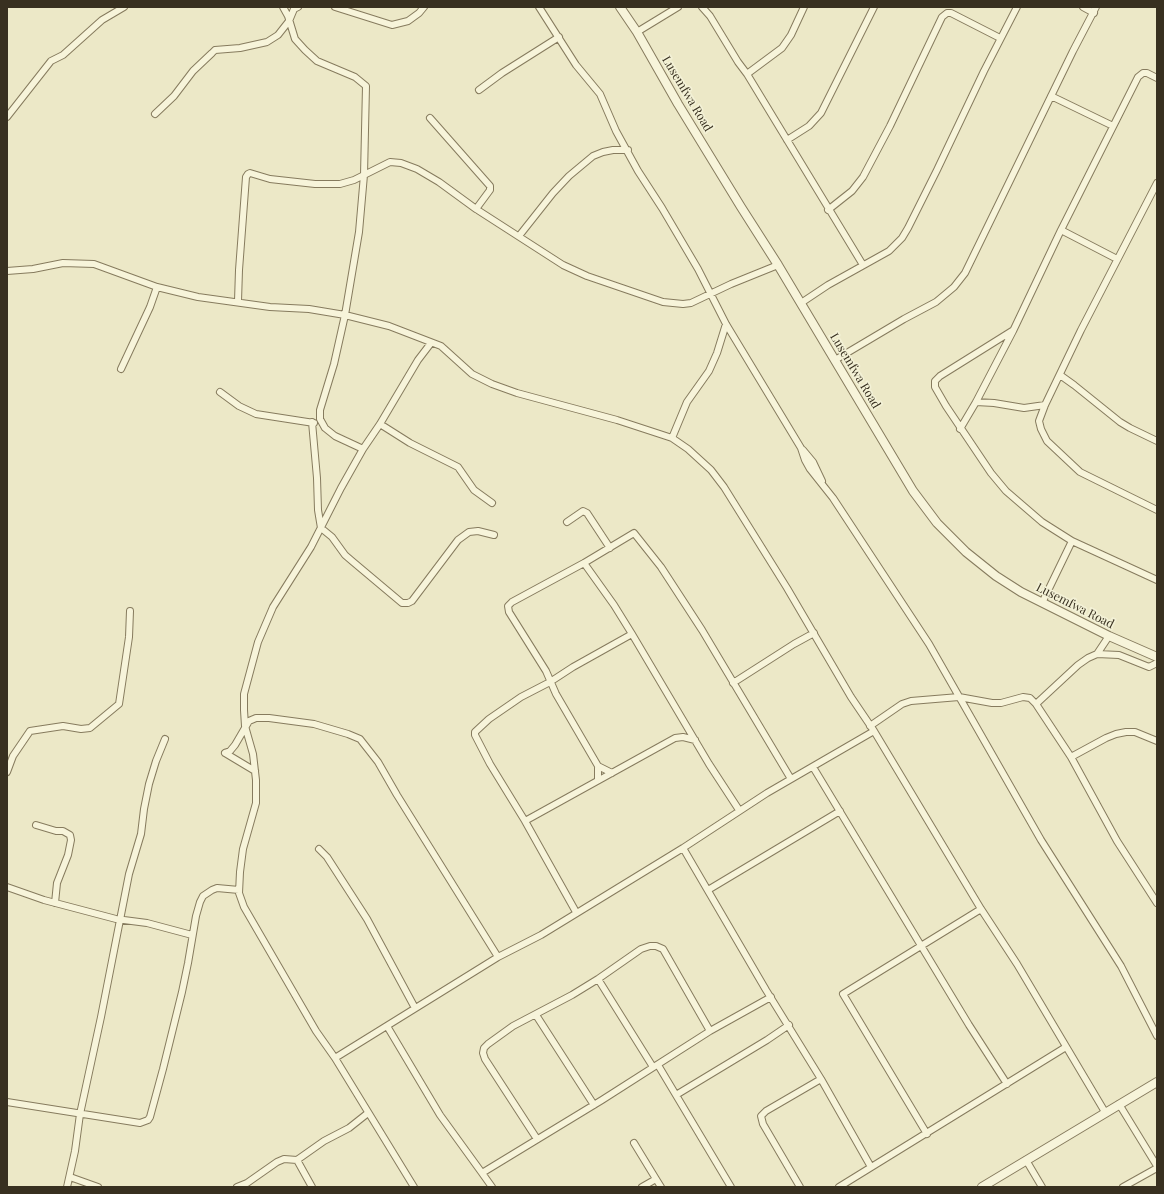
<!DOCTYPE html>
<html>
<head>
<meta charset="utf-8">
<style>
  body { margin:0 }
  #map { position:relative; width:1164px; height:1194px; overflow:hidden; background:#ece8c7; font-family:"Playfair Display",serif }
  canvas { display:block }
  .frame { position:absolute; inset:0; border:8px solid #383020; pointer-events:none }
</style>
</head>
<body>
<div id="map">
<canvas width="1164" height="1194"></canvas>
<div class="frame"></div>
</div>
<script>
const g = document.querySelector('canvas').getContext('2d');
g.lineJoin = 'round';
function poly(rows) {
  const path = new Path2D();
  for (const r of rows) {
    path.moveTo(r[0], r[1]);
    for (let i = 2; i < r.length; i += 2) path.lineTo(r[i], r[i + 1]);
  }
  return path;
}
function trace(path, color, width, dash) {
  g.strokeStyle = color;
  g.lineWidth = width;
  g.lineCap = dash ? 'butt' : 'round';
  g.setLineDash(dash || []);
  g.stroke(path);
}
function drawText(font, color, halo, rows, align = 'center') {
  g.font = font + ' "Playfair Display",serif';
  g.lineWidth = 3.5;
  g.setLineDash([]);
  g.textBaseline = 'middle';
  g.strokeStyle = halo;
  g.fillStyle = color;
  for (const [text, x, y, turn = 0] of rows) {
    g.save();
    g.translate(x, y);
    g.rotate((+turn || 0) * Math.PI / 180);
    g.textAlign = isNaN(turn) ? turn : align;
    if (halo) g.strokeText(text, 0, 0);
    g.fillText(text, 0, 0);
    g.restore();
  }
}
const minor = poly([
  [335,7,392,25,408,21,419,13,424,7],
  [539,7,576,65,600,94,616,131,638,171,662,208,698,269,726,324,801,448,805,460,810,469,833,498,929,644,1041,840,1121,966,1157,1036],
  [702,7,710,16,738,62,747,74,863,265],
  [1083,7,1094,13],
  [637,32,678,7],
  [747,74,782,48,791,35,804,7],
  [479,90,502,73,559,37],
  [1051,96,1113,126],
  [155,114,174,96,193,71,212,53,215,50,240,48,267,42,278,35,289,21,294,9,298,7],
  [7,117,51,61,63,55,102,20,124,7],
  [430,118,490,186,490,190,476,209],
  [787,140,809,126,821,113,874,7],
  [1157,183,1081,330,1045,405,1039,421,1041,429,1047,441,1080,472,1157,510],
  [828,210,852,191,863,177,890,126,942,17,947,13,951,13,1000,38],
  [1061,230,1117,259],
  [519,236,553,193,569,176,593,156,603,152,613,150,628,150],
  [778,265,731,284,691,303,683,304,663,302,587,276,563,265,476,209,439,182,417,169,401,163,390,162,364,175,359,232,345,315,389,326,441,346,472,374,492,384,517,393,617,420,672,438,688,449,711,470,724,487,787,588,851,697,874,731,981,909,1017,964,1105,1112],
  [7,271,33,269,63,263,94,264,157,287,198,297,270,307,309,309,345,315,334,364,320,410,320,419,325,428,335,436,363,449],
  [238,301,239,270,246,177,248,174,250,173,270,179,315,184,340,184,354,180,364,175,366,86,355,77,317,61,305,50,295,39,288,16,283,7],
  [801,303,828,285,889,251,902,238,908,228,937,170,984,71,1017,7],
  [1012,331,940,376,935,381,935,387,946,406,991,473,1006,491,1042,522,1072,541,1157,580],
  [835,360,904,319,936,302,954,287,965,273,1073,51,1096,7],
  [121,369,150,307,157,287],
  [1060,375,1074,385,1120,422,1130,428,1157,441],
  [220,392,239,406,256,414,314,423],
  [976,402,994,403,1024,408,1045,405],
  [312,422,317,478,318,510,321,528,332,537,345,555,352,561,402,603,408,603,412,601,458,540,469,532,478,531,494,535],
  [380,424,410,443,458,467,474,490,492,503],
  [960,429,976,402,1013,331,1061,230,1138,77,1143,73,1147,73,1157,78],
  [672,438,687,402,709,371,717,353,726,324],
  [803,450,813,462,822,481],
  [567,522,583,511,587,513,610,548],
  [584,563,614,605,632,634,709,764,739,810],
  [1042,603,1072,541],
  [1097,654,1119,655,1149,667,1157,663],
  [733,683,794,644,814,633],
  [1036,704,1078,665,1088,658,1097,654,1109,636],
  [870,726,902,704,911,701,959,697,992,703,1001,703,1023,697,1030,698,1036,704,1071,757,1117,841,1157,903],
  [225,753,230,751,235,745,249,721,256,718,269,718,314,724,348,734,360,739,378,762,397,795,498,957],
  [225,753,255,771],
  [1071,757,1106,738,1116,734,1126,732,1135,732,1157,741],
  [598,766,612,773],
  [813,767,969,1025,1007,1084],
  [7,772,13,756,30,731,63,726,81,729,90,728,119,704,129,637,130,611],
  [598,780,598,766,556,694,546,671,509,612,508,606,512,602,584,563,634,533,661,567,702,630,791,779],
  [525,821,675,738,683,737,695,740],
  [36,825,56,831,63,831,70,835,71,840,68,855,57,883,55,903],
  [683,848,766,990,821,1079,871,1167],
  [319,849,327,857,367,919,415,1008],
  [7,887,44,900,116,919,147,923,192,935],
  [708,890,840,811],
  [576,912,525,821,490,764,475,735,475,732,489,719,521,697,550,682,573,667,632,634],
  [598,979,653,1067],
  [536,1015,594,1105],
  [387,1026,440,1115,482,1173,602,1100,710,1031,771,997],
  [335,1058,316,1031,244,907,239,893,240,872,243,849,256,803,256,780,253,754,245,726,244,710,244,694,258,642,273,607,311,547,341,488,363,449,380,424,418,360,431,343],
  [658,1065,731,1187],
  [676,1095,767,1040,789,1025],
  [7,1102,140,1123,148,1120,150,1117,163,1069,182,992,188,963,196,916,200,902,203,896,212,890,217,888,239,890],
  [1119,1104,1157,1166],
  [927,1134,843,994,981,909],
  [537,1139,485,1059,483,1053,484,1048,488,1044,513,1026,572,995,598,979,641,949,650,946,656,946,663,949,710,1031],
  [634,1143,656,1179,642,1187],
  [297,1160,312,1187],
  [1026,1160,1042,1187],
  [482,1173,492,1187],
  [70,1177,98,1187],
  [656,1179,661,1187],
  [67,1187,75,1151,80,1114,101,1017,129,874,141,834,144,809,149,784,156,761,165,739],
  [237,1187,247,1183,277,1162,284,1159,297,1160,324,1141,349,1128,368,1113],
  [414,1187,335,1058,498,957,541,935,683,848,767,793,874,731],
  [800,1187,763,1124,761,1116,766,1111,821,1079],
  [839,1187,1066,1047],
  [1123,1187,1157,1168]
]);
const tertiary = poly([
  [620,7,637,32,678,104,741,207,778,265,913,491,937,523,966,552,996,576,1021,592,1109,636,1157,657],
  [982,1187,1157,1082]
]);
trace(minor, '#867b5e', 8);
trace(tertiary, '#867b5e', 10);
trace(minor, '#f7f4da', 6);
trace(tertiary, '#f7f4da', 8);
drawText('12px', '#383020', '#f3f1d6', [
  ["Lusemfwa Road",687,94,59],
  ["Lusemfwa Road",855,371,59],
  ["Lusemfwa Road",1075,606,27]
]);
</script>
</body>
</html>
